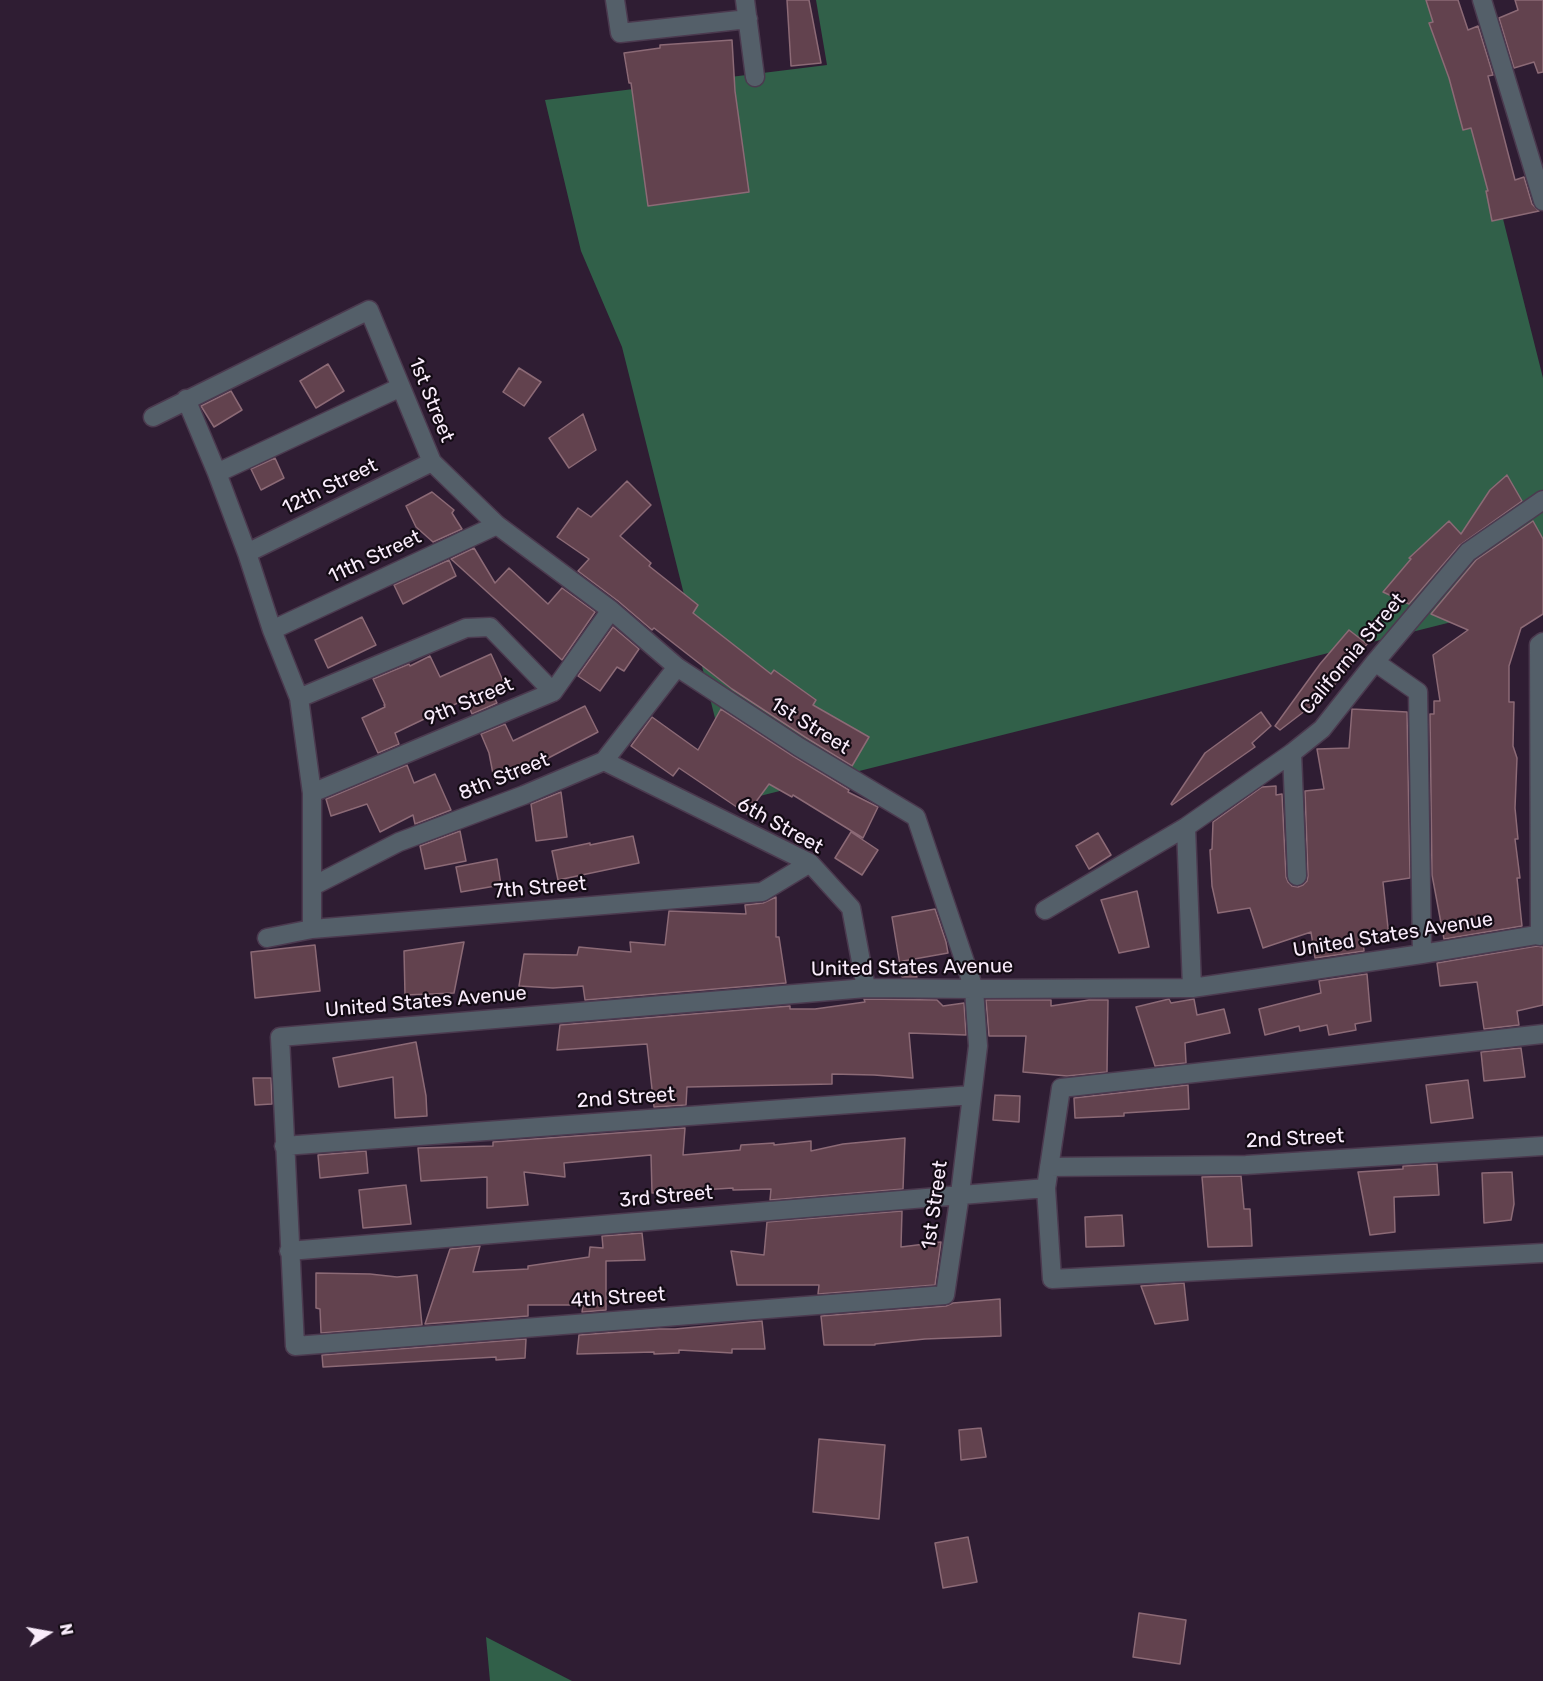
<!DOCTYPE html>
<html>
<head>
<meta charset="utf-8">
<style>
  body { margin:0 }
  #map { position:relative; width:1543px; height:1681px; overflow:hidden; background:#2f1d33; font-family:Rubik,sans-serif }
  canvas { display:block }
  .north { position:absolute; left:18px; top:1603px; width:60px; height:60px; -webkit-text-stroke:4px #130b14; paint-order:stroke; rotate:79deg; font-size:16px; font-weight:700; line-height:24px; text-align:center; color:#f9ecfb }
  .north::after { content:''; display:block; margin:auto; width:21px; height:27px; background:#f9ecfb; clip-path:polygon(50% 0,100% 100%,50% 72%,0 100%) }
</style>
</head>
<body>
<div id="map">
<canvas width="1543" height="1681"></canvas>
<div class="north">N</div>
</div>
<script>
const g = document.querySelector('canvas').getContext('2d');
g.lineJoin = 'round';
function paint(path, color) {
  g.fillStyle = color;
  g.fill(path, 'evenodd');
}
function poly(rows) {
  const path = new Path2D();
  for (const r of rows) {
    path.moveTo(r[0], r[1]);
    for (let i = 2; i < r.length; i += 2) path.lineTo(r[i], r[i + 1]);
  }
  return path;
}
function trace(path, color, width, dash) {
  g.strokeStyle = color;
  g.lineWidth = width;
  g.lineCap = dash ? 'butt' : 'round';
  g.setLineDash(dash || []);
  g.stroke(path);
}
function drawText(font, color, halo, rows, align = 'center') {
  g.font = font + ' Rubik,sans-serif';
  g.lineWidth = 4.5;
  g.setLineDash([]);
  g.textBaseline = 'middle';
  g.strokeStyle = halo;
  g.fillStyle = color;
  for (const [text, x, y, turn = 0] of rows) {
    g.save();
    g.translate(x, y);
    g.rotate((+turn || 0) * Math.PI / 180);
    g.textAlign = isNaN(turn) ? turn : align;
    if (halo) g.strokeText(text, 0, 0);
    g.fillText(text, 0, 0);
    g.restore();
  }
}
paint(poly([
  [816,0,1448,0,1543,378,1543,599,736,802,622,347,581,251,545,100,827,65],
  [486,1637,572,1681,490,1681]
]), '#316049');
const building = poly([
  [787,0,809,0,821,63,791,66,787,0],
  [1426,0,1458,0,1468,30,1478,26,1493,75,1488,76,1515,180,1524,177,1532,204,1539,211,1492,221,1486,191,1488,191,1471,128,1463,130,1449,78,1429,23,1433,22,1426,0],
  [1515,0,1543,0,1543,72,1538,73,1534,62,1514,68,1499,18,1518,10,1515,0],
  [732,40,735,91,749,192,648,206,631,83,629,83,624,53,660,48,660,45,732,40],
  [328,364,344,391,316,408,300,381,328,364],
  [519,368,541,382,524,406,503,392,519,368],
  [231,391,242,410,214,427,201,406,231,391],
  [583,414,596,450,569,468,549,438,583,414],
  [275,458,284,478,261,490,251,469,275,458],
  [1507,475,1522,501,1460,545,1409,604,1383,592,1411,559,1409,558,1449,521,1461,534,1490,490,1507,475],
  [627,481,651,505,620,536,651,563,649,566,698,605,693,613,771,674,774,670,816,700,813,705,869,737,852,766,805,737,732,689,654,628,652,630,618,601,578,571,589,559,557,537,578,508,591,517,627,481],
  [432,492,454,510,452,513,462,529,433,542,416,527,406,506,432,492],
  [1533,521,1543,539,1543,614,1521,628,1509,666,1509,702,1514,702,1513,746,1517,758,1515,808,1518,839,1515,839,1520,878,1517,878,1522,926,1444,939,1432,875,1430,714,1434,714,1434,701,1440,701,1433,655,1468,630,1431,614,1476,560,1533,521],
  [474,548,495,583,509,568,548,604,562,588,595,612,562,660,451,559,474,548],
  [449,560,456,576,403,604,394,585,449,560],
  [362,617,376,645,328,668,315,640,362,617],
  [613,627,639,649,624,671,617,667,600,691,578,676,613,627],
  [1349,630,1367,644,1327,694,1280,730,1275,726,1320,664,1349,630],
  [491,654,504,683,490,688,497,703,472,714,466,699,395,733,399,744,378,753,362,718,385,707,384,705,385,705,373,679,409,664,410,666,430,656,440,677,491,654],
  [585,706,598,732,514,776,494,779,489,753,481,734,505,724,513,741,585,706],
  [721,709,793,756,849,790,848,792,878,807,863,838,793,795,792,797,769,784,747,814,679,768,673,776,631,746,652,717,698,750,721,709],
  [1352,709,1407,712,1410,878,1383,882,1389,937,1363,940,1364,951,1315,958,1311,932,1263,948,1250,908,1218,913,1212,886,1210,850,1212,849,1213,822,1262,787,1276,786,1276,795,1282,794,1286,877,1288,882,1292,886,1298,887,1303,885,1307,881,1308,876,1305,791,1324,789,1317,749,1349,748,1352,709],
  [1261,712,1271,726,1252,743,1255,747,1172,805,1171,804,1205,753,1261,712],
  [407,765,414,783,435,774,451,810,415,824,413,815,380,832,367,804,331,816,326,799,407,765],
  [561,792,567,837,536,841,531,804,561,792],
  [460,831,466,861,425,869,420,846,460,831],
  [851,832,878,850,862,875,835,858,851,832],
  [1098,833,1111,855,1089,869,1076,846,1098,833],
  [633,836,639,863,558,880,552,851,590,843,590,845,633,836],
  [497,859,501,885,461,892,456,867,497,859],
  [1137,891,1149,947,1119,953,1101,900,1137,891],
  [776,897,776,937,779,937,786,983,585,1000,583,986,553,988,519,986,524,954,577,955,579,947,631,952,630,942,665,945,669,911,746,914,745,905,763,903,776,897],
  [935,909,946,942,948,953,903,961,917,977,902,977,892,917,935,909],
  [464,942,454,993,405,995,404,951,464,942],
  [315,945,320,991,255,998,251,952,315,945],
  [1537,946,1543,947,1543,1005,1517,1011,1519,1025,1484,1029,1477,982,1440,986,1437,963,1537,946],
  [1367,974,1371,1021,1355,1024,1356,1030,1329,1035,1327,1025,1300,1031,1299,1026,1265,1035,1259,1009,1321,993,1319,981,1367,974],
  [864,999,937,1000,943,1006,964,1003,966,1035,909,1033,913,1078,874,1075,832,1074,832,1084,687,1087,686,1105,654,1107,647,1044,557,1050,560,1025,790,1006,790,1009,815,1009,865,1002,864,999],
  [1169,999,1171,1003,1194,999,1197,1015,1224,1009,1230,1033,1185,1043,1186,1063,1155,1066,1136,1007,1169,999],
  [986,1000,1051,1000,1051,1006,1089,1000,1108,1000,1107,1072,1067,1076,1023,1072,1026,1036,989,1036,986,1000],
  [416,1042,426,1096,427,1116,395,1118,393,1077,339,1087,333,1058,416,1042],
  [1521,1048,1525,1077,1484,1081,1481,1052,1521,1048],
  [253,1078,271,1078,272,1104,255,1105,253,1078],
  [1468,1080,1473,1118,1431,1123,1426,1085,1468,1080],
  [1188,1085,1189,1109,1124,1113,1124,1116,1075,1118,1074,1098,1188,1085],
  [995,1095,1020,1096,1019,1122,993,1120,995,1095],
  [685,1128,683,1155,740,1150,741,1145,774,1143,774,1145,811,1141,811,1151,843,1144,905,1138,903,1189,770,1200,771,1189,733,1190,733,1188,652,1193,651,1155,564,1163,565,1177,524,1172,528,1205,487,1208,487,1177,421,1181,418,1148,493,1146,493,1142,685,1128],
  [366,1151,368,1173,320,1178,318,1155,366,1151],
  [1437,1164,1439,1195,1394,1197,1395,1232,1370,1235,1358,1172,1403,1169,1403,1166,1437,1164],
  [1512,1172,1514,1204,1511,1220,1484,1223,1482,1173,1512,1172],
  [1241,1176,1244,1209,1250,1209,1252,1246,1208,1247,1202,1177,1241,1176],
  [406,1185,411,1224,363,1228,359,1190,406,1185],
  [902,1211,901,1247,941,1242,935,1285,818,1294,819,1285,737,1285,731,1251,764,1255,767,1222,902,1211],
  [1122,1215,1124,1246,1086,1247,1085,1217,1122,1215],
  [642,1233,645,1260,606,1261,606,1310,582,1312,583,1305,528,1305,528,1316,425,1324,450,1249,480,1246,473,1272,528,1269,528,1266,589,1257,590,1247,603,1248,602,1236,642,1233],
  [316,1273,370,1274,397,1277,417,1275,422,1325,321,1333,320,1309,316,1308,316,1273],
  [1184,1283,1188,1320,1155,1324,1141,1286,1184,1283],
  [1000,1299,1001,1336,925,1339,875,1344,875,1345,824,1345,821,1316,946,1306,953,1303,1000,1299],
  [762,1321,765,1349,732,1349,732,1353,679,1350,679,1353,654,1354,654,1352,577,1354,579,1335,659,1329,675,1329,762,1321],
  [526,1339,525,1358,496,1360,496,1357,323,1367,322,1355,526,1339],
  [981,1428,986,1457,961,1460,959,1430,981,1428],
  [819,1439,885,1445,879,1519,813,1512,819,1439],
  [968,1537,977,1582,943,1588,935,1543,968,1537],
  [1139,1613,1186,1620,1180,1664,1133,1657,1139,1613]
]);
paint(building, '#62424e');
trace(building, '#8c6a76', 1.5);
const minor = poly([
  [615,0,620,33,748,19],
  [745,0,755,77],
  [1482,0,1543,201],
  [186,399,217,473,247,553,272,630,299,698,312,793,312,929],
  [153,417,369,310,432,462,497,525,611,610,677,667,799,747,916,817,974,989,978,1046,960,1194,945,1295,295,1346,280,1037,866,988,974,989,1192,988,1422,954,1543,934],
  [217,473,401,387],
  [247,553,432,462],
  [272,630,497,525],
  [1375,662,1418,692,1422,954],
  [299,698,466,628,490,627,553,692],
  [1292,753,1297,876],
  [604,761,810,863,851,908,866,988],
  [312,793,553,692,611,610],
  [1186,827,1192,988],
  [313,886,399,842,524,795,604,761,677,667],
  [1045,910,1186,827,1292,753,1322,729,1375,662,1468,552,1543,500],
  [1540,936,1539,645,1543,642],
  [267,938,312,929,762,892,810,863],
  [1543,1034,1061,1088,1046,1188,1052,1279,1543,1253],
  [284,1146,972,1095],
  [1049,1167,1246,1165,1543,1146],
  [289,1251,1046,1188]
]);
trace(minor, '#4b3a4f', 21);
trace(minor, '#545f69', 18);
drawText('20px', '#f9ecfb', '#130b14', [
  ["1st Street",431,400,68],
  ["12th Street",330,487,-26],
  ["11th Street",375,557,-25],
  ["California Street",1353,654,-50],
  ["9th Street",469,702,-23],
  ["1st Street",810,726,32],
  ["8th Street",504,777,-22],
  ["6th Street",780,826,29],
  ["7th Street",540,888,-5],
  ["United States Avenue",1393,935,-9],
  ["United States Avenue",912,968,-1],
  ["United States Avenue",426,1002,-5],
  ["2nd Street",626,1098,-4],
  ["2nd Street",1295,1139,-3],
  ["3rd Street",666,1197,-5],
  ["1st Street",935,1205,-82],
  ["4th Street",618,1298,-4]
]);
</script>
</body>
</html>
